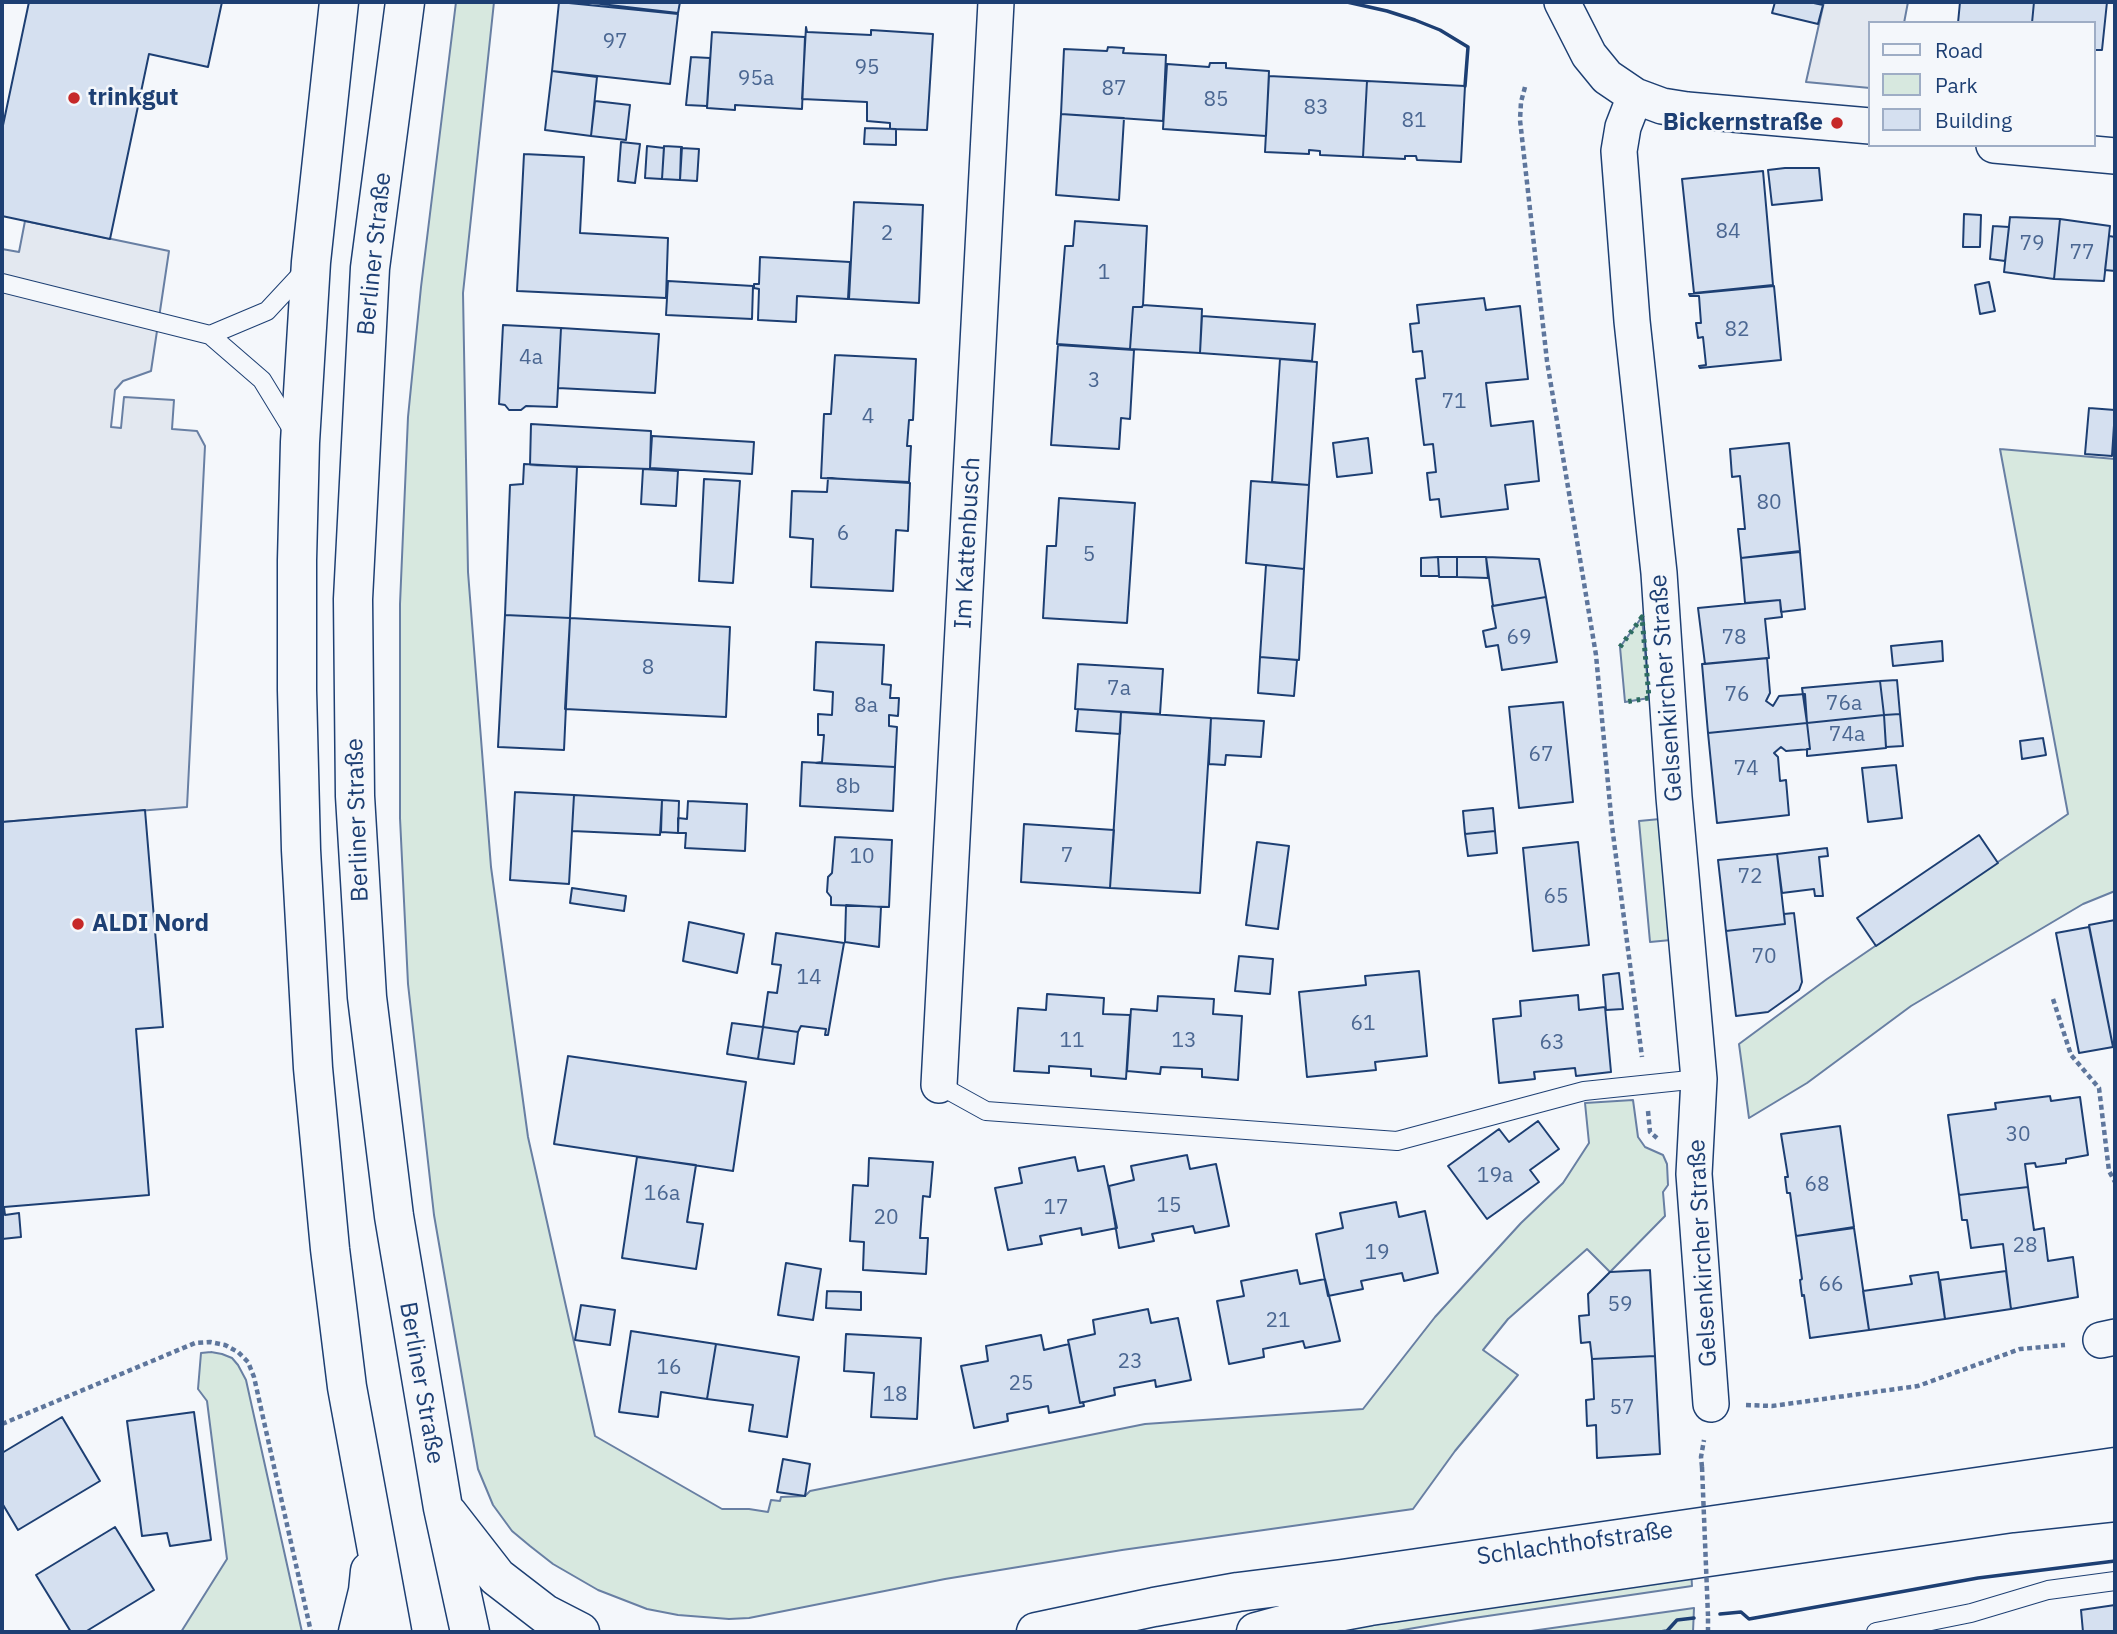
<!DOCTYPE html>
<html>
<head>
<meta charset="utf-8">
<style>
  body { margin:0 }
  #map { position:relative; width:2117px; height:1634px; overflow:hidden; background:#f4f7fb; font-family:"IBM Plex Sans",sans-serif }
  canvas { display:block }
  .frame { position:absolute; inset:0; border:4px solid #1d3f73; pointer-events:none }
  .legend { position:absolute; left:1868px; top:21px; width:228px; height:126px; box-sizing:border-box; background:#f4f7fb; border:2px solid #9eadc5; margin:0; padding:9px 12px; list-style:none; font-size:21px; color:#1d3f73 }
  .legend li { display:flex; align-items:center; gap:14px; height:35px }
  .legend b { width:35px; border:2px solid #9eadc5 }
</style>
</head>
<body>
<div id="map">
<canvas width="2117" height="1634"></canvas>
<div class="frame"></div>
<ul class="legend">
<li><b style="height:9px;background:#f4f7fb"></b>Road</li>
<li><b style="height:19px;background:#d7e8df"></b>Park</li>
<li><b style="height:19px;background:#d5e0f0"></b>Building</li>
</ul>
</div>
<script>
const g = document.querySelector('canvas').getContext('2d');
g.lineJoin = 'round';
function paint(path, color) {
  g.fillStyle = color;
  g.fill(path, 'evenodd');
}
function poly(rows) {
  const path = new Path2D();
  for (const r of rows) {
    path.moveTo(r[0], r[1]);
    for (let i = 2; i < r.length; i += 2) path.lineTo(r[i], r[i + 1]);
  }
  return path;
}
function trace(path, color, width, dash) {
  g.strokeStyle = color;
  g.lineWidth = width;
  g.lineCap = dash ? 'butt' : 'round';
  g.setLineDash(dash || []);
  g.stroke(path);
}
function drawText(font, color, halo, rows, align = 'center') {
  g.font = font + ' "IBM Plex Sans",sans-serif';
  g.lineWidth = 5;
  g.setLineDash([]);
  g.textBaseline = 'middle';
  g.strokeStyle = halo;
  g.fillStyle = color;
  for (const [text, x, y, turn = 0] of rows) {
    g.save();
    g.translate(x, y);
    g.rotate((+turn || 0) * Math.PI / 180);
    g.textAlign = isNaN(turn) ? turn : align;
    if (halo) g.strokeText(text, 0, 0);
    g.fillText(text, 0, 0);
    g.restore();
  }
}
const green = poly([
  [456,2,494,2,463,293,468,572,491,867,528,1137,595,1436,722,1509,749,1509,768,1512,771,1500,780,1501,781,1497,805,1496,810,1491,1145,1424,1363,1409,1435,1317,1521,1223,1563,1183,1589,1143,1585,1103,1633,1100,1638,1137,1645,1147,1663,1155,1667,1164,1668,1185,1663,1192,1665,1216,1610,1272,1587,1249,1508,1319,1483,1350,1518,1375,1455,1451,1413,1509,1122,1550,945,1579,749,1618,729,1619,678,1615,647,1609,598,1590,553,1564,530,1546,512,1531,493,1505,478,1469,434,1215,408,984,400,818,400,604,408,417,421,287,456,2],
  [2000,449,2115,459,2115,891,2083,904,1911,1006,1807,1083,1749,1118,1739,1044,1827,979,2068,814,2000,449],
  [1642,617,1649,698,1625,702,1620,647,1642,617],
  [1660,819,1671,940,1650,942,1639,821,1660,819],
  [211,1352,222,1354,232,1358,238,1365,246,1380,302,1632,181,1632,227,1559,207,1401,198,1389,201,1353,211,1352],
  [1691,1568,1692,1586,1467,1619,1391,1632,1307,1632,1691,1568],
  [1694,1608,1693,1632,1524,1632,1694,1608]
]);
paint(green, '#d7e8df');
trace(green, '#687fa3', 2);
const parking = poly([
  [1824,2,1908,2,1904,23,1870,23,1870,88,1806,82,1824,2],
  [25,221,169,251,151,371,123,381,115,390,111,427,121,428,124,397,174,400,172,429,197,431,205,446,187,807,2,822,2,249,19,252,25,221]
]);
paint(parking, '#e3e8f0');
trace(parking, '#687fa3', 2);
const building = poly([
  [29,2,222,2,208,67,149,54,110,239,2,216,2,130,29,2],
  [559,2,678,14,670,84,552,71,559,2],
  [584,2,680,2,678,13,584,2],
  [1775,2,1809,2,1823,5,1818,24,1772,13,1775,2],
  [1960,2,2034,2,2032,23,1958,23,1960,2],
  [2034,2,2107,2,2102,50,2094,50,2094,23,2032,23,2034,2],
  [806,27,807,32,871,35,871,30,933,34,927,130,890,129,890,123,867,121,867,102,802,99,806,27],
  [712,32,805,37,802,109,735,105,735,110,707,108,712,32],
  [1108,47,1124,48,1123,53,1166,55,1163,121,1061,114,1064,49,1107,51,1108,47],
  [691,57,710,58,707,106,686,105,691,57],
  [1210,63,1226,63,1226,68,1269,71,1266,136,1163,129,1167,64,1209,67,1210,63],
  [552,71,597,77,591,136,545,130,552,71],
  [1269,76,1367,81,1363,157,1320,155,1320,151,1309,150,1309,154,1265,152,1269,76],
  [1367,81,1465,86,1461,162,1417,160,1416,156,1405,156,1405,159,1363,157,1367,81],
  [595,101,630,105,626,140,591,136,595,101],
  [1061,114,1124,118,1119,200,1056,195,1061,114],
  [865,128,896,129,896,145,864,144,865,128],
  [621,142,640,144,635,183,618,181,621,142],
  [647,146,664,148,662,179,645,178,647,146],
  [664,146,682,147,680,180,662,179,664,146],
  [681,148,699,149,697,181,680,180,681,148],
  [524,154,584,157,580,233,668,238,666,298,517,291,524,154],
  [1785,168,1819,168,1822,200,1772,205,1768,170,1785,168],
  [1763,171,1773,285,1694,293,1682,179,1763,171],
  [854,202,923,205,919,303,849,299,854,202],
  [1964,214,1981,215,1980,247,1963,247,1964,214],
  [2010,217,2060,219,2054,279,2004,272,2010,217],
  [2060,219,2110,226,2104,281,2054,279,2060,219],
  [1075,221,1147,226,1143,305,1142,307,1133,307,1130,349,1057,344,1065,246,1073,246,1075,221],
  [1993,226,2009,227,2005,261,1990,259,1993,226],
  [2109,236,2115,237,2115,271,2105,270,2109,236],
  [760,257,850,262,848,299,797,296,796,322,758,320,759,289,754,288,754,284,759,284,760,257],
  [668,281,753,286,752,319,666,315,668,281],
  [1989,282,1995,311,1980,314,1975,285,1989,282],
  [1774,286,1781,360,1700,368,1699,366,1706,365,1703,337,1698,338,1696,323,1701,323,1699,296,1690,296,1689,294,1774,286],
  [1484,298,1486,310,1520,306,1528,379,1486,383,1491,426,1533,421,1539,481,1505,485,1508,509,1441,517,1439,499,1430,500,1427,473,1436,472,1433,444,1424,445,1416,379,1425,378,1422,351,1413,352,1410,324,1419,323,1417,305,1484,298],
  [1143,305,1202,309,1200,353,1130,349,1133,307,1142,307,1143,305],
  [1202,316,1315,324,1312,361,1200,353,1202,316],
  [503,325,561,328,557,407,526,406,521,410,509,410,505,405,499,404,503,325],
  [561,328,659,334,655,393,558,388,561,328],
  [1058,345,1134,350,1130,419,1121,418,1119,449,1051,445,1058,345],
  [835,355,916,359,913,420,909,420,907,446,911,446,909,482,821,478,824,414,831,414,835,355],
  [1280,359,1317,362,1309,485,1272,482,1280,359],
  [2089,408,2115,410,2112,456,2085,454,2089,408],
  [531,424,651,431,650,469,530,465,531,424],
  [652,436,754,442,752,474,650,468,652,436],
  [1368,438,1372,473,1337,477,1333,443,1368,438],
  [1789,443,1800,551,1741,558,1738,529,1745,529,1740,476,1732,477,1730,449,1789,443],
  [524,464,577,467,570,618,505,615,510,485,523,484,524,464],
  [643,469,678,471,676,506,641,504,643,469],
  [828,478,910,483,908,531,896,530,893,591,811,587,813,539,790,537,792,491,827,492,828,478],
  [704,479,740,481,733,583,699,581,704,479],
  [1251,481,1309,485,1304,569,1246,563,1251,481],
  [1059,498,1135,503,1127,623,1043,618,1047,546,1056,546,1059,498],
  [1800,552,1805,609,1781,612,1780,600,1745,603,1741,558,1800,552],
  [1438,557,1439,576,1421,576,1421,558,1438,557],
  [1438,557,1457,557,1457,577,1439,577,1438,557],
  [1457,557,1486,557,1488,578,1457,577,1457,557],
  [1486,557,1539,559,1546,597,1493,606,1486,557],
  [1266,565,1304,569,1299,660,1260,657,1266,565],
  [1546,597,1557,662,1502,670,1498,645,1486,647,1483,631,1496,628,1492,606,1546,597],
  [1780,600,1782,617,1765,619,1769,658,1705,664,1698,608,1780,600],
  [505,615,570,618,564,750,498,747,505,615],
  [570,618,730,627,726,717,565,709,570,618],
  [1942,641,1943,661,1893,666,1891,646,1942,641],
  [816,642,884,645,882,684,891,685,890,698,899,698,898,716,889,715,889,726,897,727,895,767,816,763,822,762,824,735,818,735,818,714,832,715,833,692,814,690,816,642],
  [1260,657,1297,660,1294,696,1258,693,1260,657],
  [1767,658,1770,693,1766,701,1773,706,1779,696,1805,694,1807,723,1708,733,1702,664,1767,658],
  [1078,664,1163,669,1160,714,1075,709,1078,664],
  [1897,680,1900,714,1884,715,1880,681,1897,680],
  [1880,681,1884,715,1807,723,1802,688,1880,681],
  [1563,702,1573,802,1519,808,1509,707,1563,702],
  [1078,709,1121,712,1120,734,1076,731,1078,709],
  [1121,712,1211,718,1200,893,1110,888,1121,712],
  [1900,714,1903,746,1886,747,1884,715,1900,714],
  [1884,715,1886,748,1807,756,1807,749,1810,749,1807,723,1884,715],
  [1211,718,1264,721,1261,757,1226,755,1225,765,1209,764,1211,718],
  [1807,723,1810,749,1786,751,1781,747,1774,753,1778,757,1780,781,1786,780,1789,815,1717,823,1708,733,1807,723],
  [2043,738,2046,755,2022,759,2020,741,2043,738],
  [802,762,895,767,893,811,800,806,802,762],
  [1896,765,1902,818,1868,822,1862,768,1896,765],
  [515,792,574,795,569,884,510,880,515,792],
  [574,795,662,800,660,835,572,831,574,795],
  [662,800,679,801,678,833,661,832,662,800],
  [688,801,747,804,745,851,685,848,686,833,678,833,678,818,687,819,688,801],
  [1493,808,1495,831,1465,834,1463,811,1493,808],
  [145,810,163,1027,136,1029,149,1195,4,1207,5,1215,19,1213,21,1237,2,1239,2,822,145,810],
  [1024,824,1114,830,1110,888,1021,882,1024,824],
  [1495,831,1497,853,1468,856,1465,834,1495,831],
  [1979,835,1998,863,1876,946,1857,918,1979,835],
  [835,837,892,840,889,907,831,905,831,897,827,892,828,877,832,873,835,837],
  [1257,842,1289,846,1278,929,1246,925,1257,842],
  [1578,842,1589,945,1533,951,1523,848,1578,842],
  [1827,848,1828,856,1819,857,1823,896,1815,896,1814,889,1782,893,1777,854,1827,848],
  [1777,854,1785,924,1726,931,1718,860,1777,854],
  [572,888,626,896,624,911,570,903,572,888],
  [846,905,881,907,879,947,845,942,846,905],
  [1794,913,1802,982,1799,990,1768,1012,1736,1016,1726,931,1785,924,1784,914,1794,913],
  [2115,920,2115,1046,2113,1047,2089,925,2115,920],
  [689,922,744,934,737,973,683,961,689,922],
  [2089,927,2113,1047,2079,1053,2056,933,2089,927],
  [776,933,844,943,828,1035,825,1035,826,1029,801,1026,798,1032,763,1027,768,992,777,993,781,965,772,964,776,933],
  [1239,956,1273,959,1270,994,1235,991,1239,956],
  [1419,971,1427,1056,1375,1062,1376,1070,1307,1077,1299,992,1366,985,1365,976,1419,971],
  [1619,973,1623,1009,1606,1010,1603,975,1619,973],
  [1047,994,1104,998,1103,1014,1130,1015,1126,1079,1091,1076,1091,1069,1049,1066,1049,1073,1014,1071,1018,1008,1046,1010,1047,994],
  [1578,995,1579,1010,1605,1007,1611,1072,1576,1076,1575,1068,1534,1072,1535,1079,1499,1083,1493,1019,1521,1016,1520,1001,1578,995],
  [1158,996,1214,999,1213,1014,1242,1016,1238,1080,1202,1077,1202,1069,1161,1067,1160,1074,1127,1071,1131,1009,1157,1011,1158,996],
  [732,1023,763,1027,758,1059,727,1054,732,1023],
  [763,1027,798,1032,794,1064,758,1059,763,1027],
  [568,1056,746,1082,733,1171,554,1144,568,1056],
  [2050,1096,2051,1101,2080,1097,2088,1155,2066,1159,2066,1163,2036,1167,2035,1163,2025,1164,2028,1187,1959,1195,1948,1115,1996,1109,1995,1103,2050,1096],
  [1538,1121,1559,1149,1530,1170,1539,1182,1487,1219,1448,1166,1499,1129,1509,1142,1538,1121],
  [1840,1126,1854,1227,1796,1236,1790,1193,1787,1193,1785,1177,1788,1177,1781,1134,1840,1126],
  [1187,1155,1190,1169,1216,1164,1229,1226,1195,1233,1193,1226,1152,1234,1154,1241,1119,1248,1109,1186,1134,1180,1131,1166,1187,1155],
  [637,1157,696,1165,687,1222,703,1224,696,1269,622,1258,637,1157],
  [1075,1157,1078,1171,1104,1166,1117,1228,1082,1235,1081,1228,1040,1236,1042,1244,1008,1250,995,1188,1022,1183,1019,1168,1075,1157],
  [869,1158,933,1162,930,1197,923,1196,920,1238,928,1238,926,1274,863,1270,864,1242,850,1241,853,1185,868,1186,869,1158],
  [2028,1187,2034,1230,2044,1228,2048,1261,2073,1257,2078,1297,2011,1309,2003,1244,1971,1248,1967,1220,1962,1220,1959,1195,2028,1187],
  [1396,1202,1399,1217,1425,1211,1438,1273,1404,1281,1402,1273,1361,1281,1363,1289,1328,1296,1316,1234,1343,1228,1340,1213,1396,1202],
  [1854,1228,1869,1330,1810,1338,1804,1295,1802,1296,1800,1280,1802,1279,1796,1236,1854,1228],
  [786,1263,821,1269,813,1320,778,1315,786,1263],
  [1297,1270,1300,1284,1325,1279,1340,1341,1305,1348,1303,1341,1263,1349,1264,1357,1229,1364,1217,1301,1244,1296,1241,1281,1297,1270],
  [1650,1270,1655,1356,1592,1359,1590,1342,1581,1343,1579,1316,1589,1315,1588,1294,1610,1272,1650,1270],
  [2006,1271,2011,1309,1945,1319,1940,1280,2006,1271],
  [1938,1272,1945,1319,1869,1330,1863,1291,1912,1284,1910,1276,1938,1272],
  [827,1291,861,1292,861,1310,826,1308,827,1291],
  [581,1305,615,1310,610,1345,575,1340,581,1305],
  [1148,1309,1151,1323,1178,1318,1191,1380,1156,1387,1155,1380,1114,1388,1115,1395,1080,1403,1068,1340,1095,1334,1093,1320,1148,1309],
  [631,1331,716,1344,707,1399,661,1392,658,1417,619,1412,631,1331],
  [846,1334,921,1338,917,1419,871,1417,874,1373,844,1371,846,1334],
  [1041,1335,1044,1350,1069,1344,1080,1403,1083,1402,1084,1406,1049,1413,1048,1406,1007,1414,1008,1421,974,1428,961,1366,988,1361,986,1346,1041,1335],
  [716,1344,799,1357,787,1437,749,1431,753,1405,707,1399,716,1344],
  [1655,1356,1660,1454,1597,1458,1596,1425,1587,1426,1586,1400,1594,1399,1592,1359,1655,1356],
  [194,1412,211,1540,170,1546,167,1533,142,1536,127,1421,194,1412],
  [62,1417,100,1481,18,1530,2,1503,2,1453,62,1417],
  [783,1459,810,1464,805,1496,777,1492,783,1459],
  [115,1527,154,1590,85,1632,71,1632,36,1575,115,1527],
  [2115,1605,2115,1632,2083,1632,2081,1610,2115,1605]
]);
paint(building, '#d5e0f0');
trace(building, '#1d3f73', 2);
const lane = poly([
  [2,283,210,335,262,380,295,434],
  [210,335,267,311,306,269],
  [939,1085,986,1111,1397,1141,1584,1091,1699,1079],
  [1876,1632,1971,1613,2048,1590,2115,1581]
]);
const street = poly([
  [1562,2,1589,55,1607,77,1635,96,1662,106,1687,110,1870,126],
  [1635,96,1623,127,1619,151,1632,321,1659,573,1674,797,1699,1079,1694,1174,1711,1404],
  [1994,145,2115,156],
  [939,1085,996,2],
  [2101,1340,2115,1337]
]);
const secondary = poly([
  [339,2,311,262,300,442,297,560,297,690,301,850,313,1068,330,1249,347,1387,392,1632],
  [405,2,370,268,353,599,355,796,367,997,394,1216,443,1508,470,1632],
  [448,1514,497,1577,545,1614,580,1632],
  [358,1632,368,1591,370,1571],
  [1036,1632,1154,1607,1238,1592,1342,1579,2115,1467],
  [1256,1632,1311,1617,1370,1606,2012,1513,2115,1502]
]);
trace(lane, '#1d3f73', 20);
trace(street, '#1d3f73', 38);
trace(secondary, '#1d3f73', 41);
trace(poly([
  [1525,87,1521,102,1520,120,1547,361,1596,655,1612,826,1642,1057],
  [2053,999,2071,1055,2099,1088,2109,1171,2115,1182],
  [1648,1111,1650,1132,1657,1138],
  [1746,1405,1772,1406,1918,1386,2020,1349,2065,1345],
  [2,1424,195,1343,210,1342,225,1345,238,1352,248,1362,254,1377,311,1632],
  [1702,1467,1701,1457,1704,1440],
  [1708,1632,1708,1616]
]), '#5e769c', 4.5, [5, 3.5]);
trace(lane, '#f4f7fb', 18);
trace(street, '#f4f7fb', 35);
trace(secondary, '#f4f7fb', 38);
trace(poly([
  [1702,1467,1708,1616]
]), '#5e769c', 4.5, [5, 3.5]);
trace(poly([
  [1620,647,1642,617,1649,698,1625,702]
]), '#2c6c60', 5, [3.5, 5]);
trace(poly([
  [1347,2,1387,11,1415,20,1440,30,1468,47,1465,86],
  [1720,1614,1741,1612,1749,1619,1978,1578,2115,1561],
  [1660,1632,1667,1631,1677,1620,1694,1618]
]), '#1d3f73', 3.5);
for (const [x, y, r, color] of [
  [74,98,7,"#c62828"],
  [1837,123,7,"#c62828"],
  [78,924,7,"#c62828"]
]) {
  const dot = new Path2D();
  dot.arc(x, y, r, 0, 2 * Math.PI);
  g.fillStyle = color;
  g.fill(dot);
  trace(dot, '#f4f7fb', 2.5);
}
drawText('21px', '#4b6792', null, [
  ["97",615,42],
  ["95",867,68],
  ["95a",756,79],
  ["87",1114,89],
  ["85",1216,100],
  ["83",1316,108],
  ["81",1414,121],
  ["84",1728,232],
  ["2",887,234],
  ["79",2032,244],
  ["77",2082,253],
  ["1",1104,273],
  ["82",1737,330],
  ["4a",531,358],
  ["3",1094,381],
  ["71",1454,402],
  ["4",868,417],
  ["80",1769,503],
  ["6",843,534],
  ["5",1089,555],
  ["69",1519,638],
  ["78",1734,638],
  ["8",648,668],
  ["7a",1119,689],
  ["76",1737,695],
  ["76a",1844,704],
  ["8a",866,706],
  ["74a",1847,735],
  ["67",1541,755],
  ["74",1746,769],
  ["8b",848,787],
  ["7",1067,856],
  ["10",862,857],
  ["72",1750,877],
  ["65",1556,897],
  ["70",1764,957],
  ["14",809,978],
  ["61",1363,1024],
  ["11",1072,1041],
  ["13",1184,1041],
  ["63",1552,1043],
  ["30",2018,1135],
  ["19a",1495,1176],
  ["68",1817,1185],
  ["16a",662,1194],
  ["15",1169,1206],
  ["17",1056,1208],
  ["20",886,1218],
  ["28",2025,1246],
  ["19",1377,1253],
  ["66",1831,1285],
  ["59",1620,1305],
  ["21",1278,1321],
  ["23",1130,1362],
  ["16",669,1368],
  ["25",1021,1384],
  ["18",895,1395],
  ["57",1622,1408]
]);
drawText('bold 24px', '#1d3f73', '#f4f7fb', [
  ["trinkgut",88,98],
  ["Bickernstraße",1823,123,"right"],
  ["ALDI Nord",92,924]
], 'left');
drawText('24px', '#1d3f73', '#f4f7fb', [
  ["Berliner Straße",375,254,-84],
  ["Im Kattenbusch",968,543,-87],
  ["Gelsenkircher Straße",1667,688,-94],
  ["Berliner Straße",358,820,-92],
  ["Gelsenkircher Straße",1703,1253,-93],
  ["Berliner Straße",421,1383,80],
  ["Schlachthofstraße",1575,1544,-8]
]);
</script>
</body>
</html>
